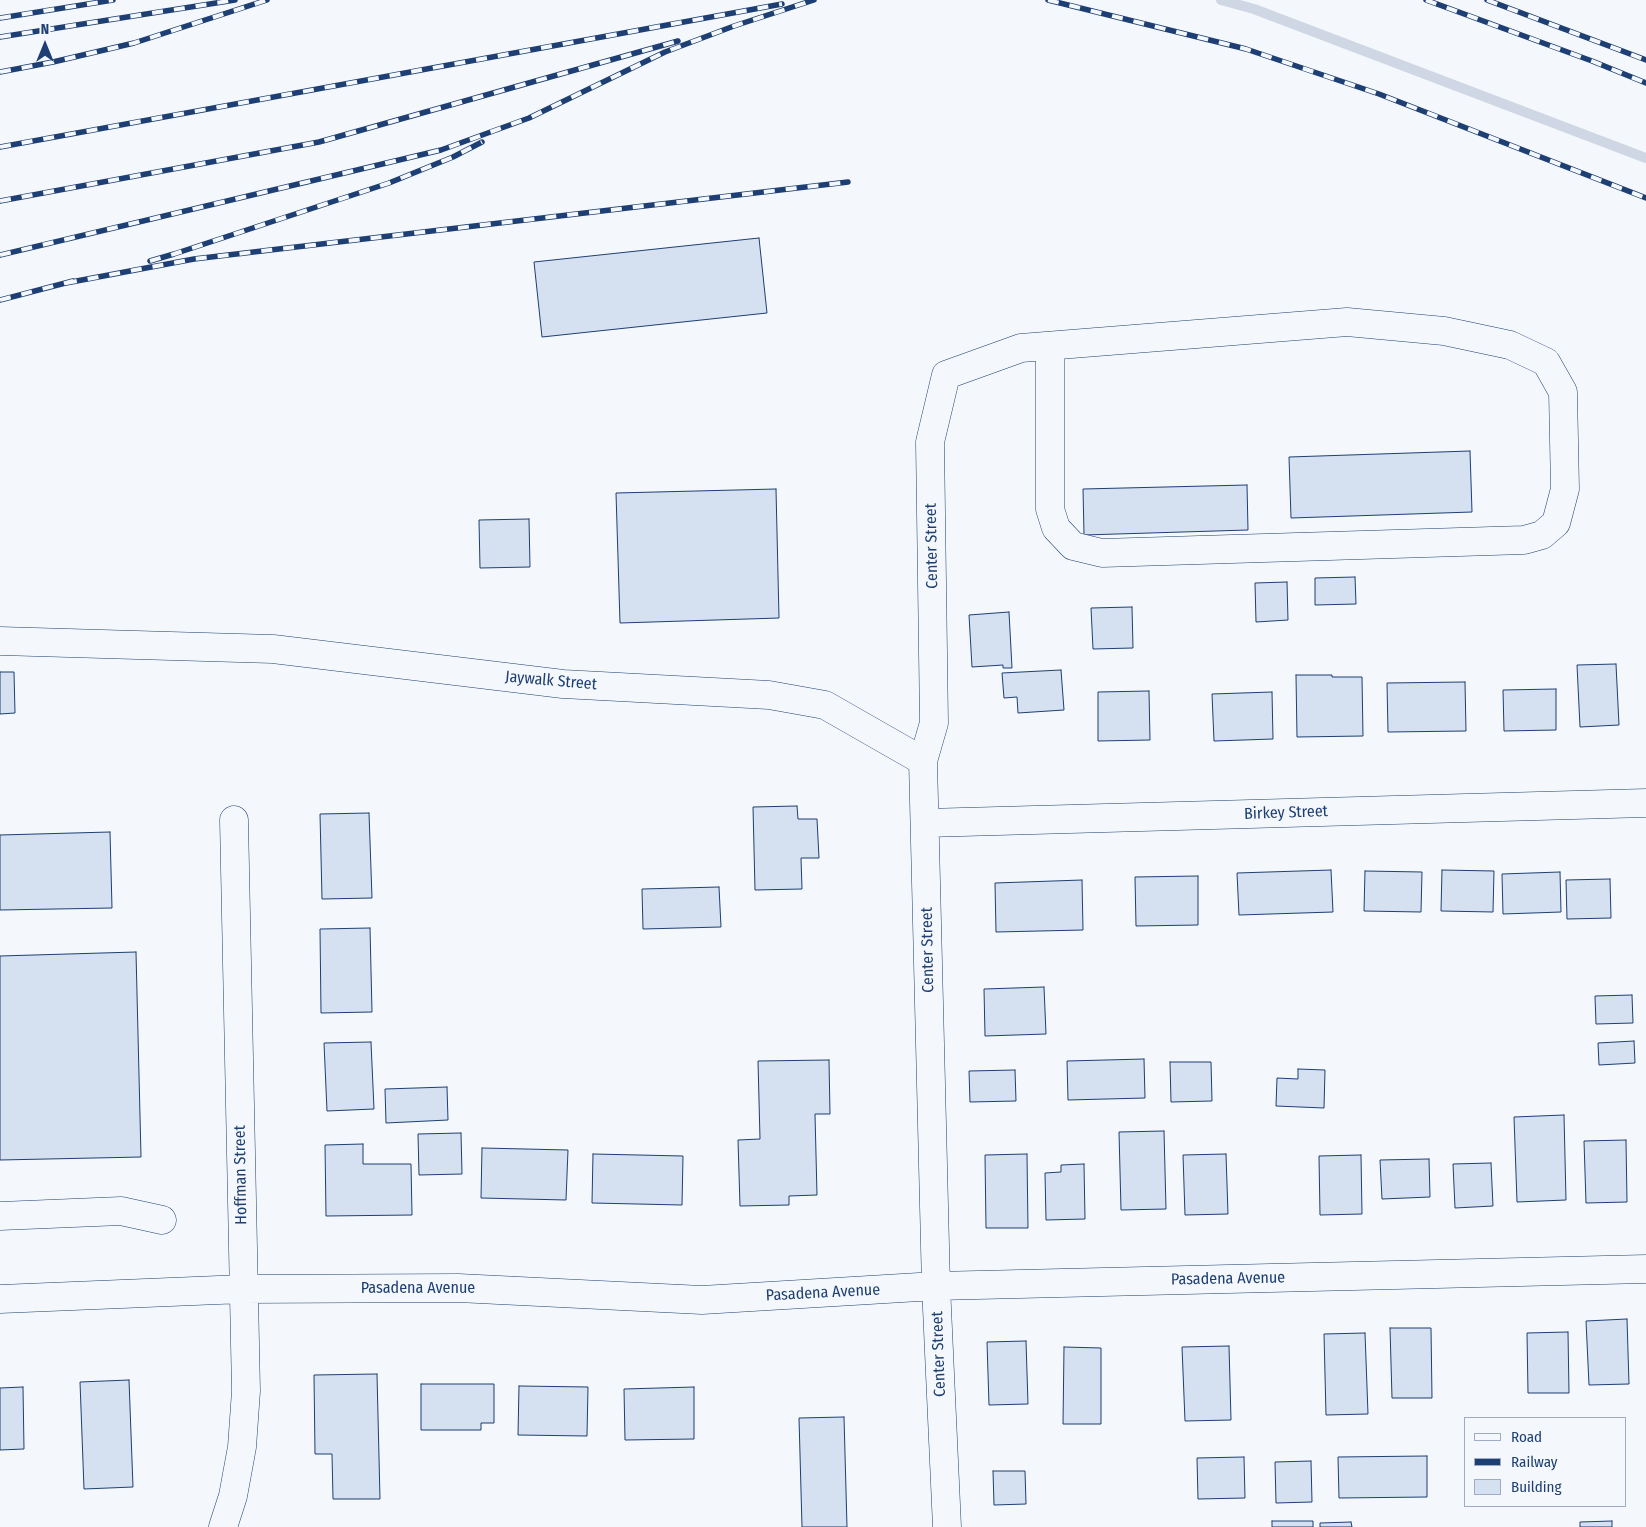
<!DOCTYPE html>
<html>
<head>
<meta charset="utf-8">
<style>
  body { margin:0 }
  #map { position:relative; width:1646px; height:1527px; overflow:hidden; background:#f4f7fb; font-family:"Fira Sans Condensed",sans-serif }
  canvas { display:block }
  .legend { position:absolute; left:1464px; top:1417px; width:162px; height:90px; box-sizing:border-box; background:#f4f7fb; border:1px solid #9eadc5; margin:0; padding:6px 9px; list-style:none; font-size:15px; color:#1d3f73 }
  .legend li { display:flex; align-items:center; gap:10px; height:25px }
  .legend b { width:25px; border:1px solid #9eadc5 }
  .north { position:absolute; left:20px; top:20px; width:50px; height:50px; -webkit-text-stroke:4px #f4f7fb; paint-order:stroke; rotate:0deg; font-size:14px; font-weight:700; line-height:20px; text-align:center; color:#1d3f73 }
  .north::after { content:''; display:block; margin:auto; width:18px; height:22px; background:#1d3f73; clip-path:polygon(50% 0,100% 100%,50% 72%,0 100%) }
</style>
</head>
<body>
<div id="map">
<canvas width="1646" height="1527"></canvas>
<ul class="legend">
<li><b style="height:6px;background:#f4f7fb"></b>Road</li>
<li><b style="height:6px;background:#1d3f73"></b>Railway</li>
<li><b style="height:14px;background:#d5e0f0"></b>Building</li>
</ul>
<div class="north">N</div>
</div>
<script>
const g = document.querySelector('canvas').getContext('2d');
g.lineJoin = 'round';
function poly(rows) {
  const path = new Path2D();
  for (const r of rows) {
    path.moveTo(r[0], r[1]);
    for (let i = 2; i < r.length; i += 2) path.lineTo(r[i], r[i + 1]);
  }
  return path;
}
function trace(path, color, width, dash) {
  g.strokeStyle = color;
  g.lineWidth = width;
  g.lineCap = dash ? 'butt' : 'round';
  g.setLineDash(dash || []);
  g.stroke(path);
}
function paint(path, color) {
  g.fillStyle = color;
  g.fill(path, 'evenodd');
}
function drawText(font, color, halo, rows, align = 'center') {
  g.font = font + ' "Fira Sans Condensed",sans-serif';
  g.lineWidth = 4;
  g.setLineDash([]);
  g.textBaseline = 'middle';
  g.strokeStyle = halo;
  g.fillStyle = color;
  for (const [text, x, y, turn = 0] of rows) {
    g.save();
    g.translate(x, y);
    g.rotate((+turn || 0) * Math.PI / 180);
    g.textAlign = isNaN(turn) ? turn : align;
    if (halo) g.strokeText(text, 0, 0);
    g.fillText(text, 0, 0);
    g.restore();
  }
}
trace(poly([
  [1221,0,1254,9,1646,158]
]), '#cfd7e4', 10);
const building = poly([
  [759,238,767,313,542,337,534,262,759,238],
  [1470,451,1472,512,1291,518,1289,457,1470,451],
  [1247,485,1248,530,1084,535,1083,489,1247,485],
  [776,489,779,618,620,623,616,493,776,489],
  [529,519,530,567,480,568,479,520,529,519],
  [1355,577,1356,604,1315,605,1315,578,1355,577],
  [1287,582,1288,620,1256,622,1255,583,1287,582],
  [1132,607,1133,648,1093,649,1091,608,1132,607],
  [1009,612,1012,668,1003,668,1003,665,972,667,969,615,1009,612],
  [1616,664,1619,725,1580,727,1577,665,1616,664],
  [1061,670,1064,710,1018,713,1017,697,1004,698,1002,673,1061,670],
  [0,672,14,672,15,713,0,714,0,672],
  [1296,675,1332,675,1332,677,1362,677,1363,736,1297,737,1296,675],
  [1465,682,1466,731,1388,732,1387,683,1465,682],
  [1556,689,1556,730,1504,731,1503,690,1556,689],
  [1149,691,1150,740,1098,741,1098,692,1149,691],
  [1272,692,1273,739,1214,741,1212,694,1272,692],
  [797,806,798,819,817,819,819,858,801,858,802,889,755,890,753,807,797,806],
  [369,813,372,898,322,899,320,814,369,813],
  [110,832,112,908,0,910,0,835,110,832],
  [1331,870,1333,912,1239,915,1237,873,1331,870],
  [1442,870,1494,871,1493,912,1441,911,1442,870],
  [1365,871,1422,872,1421,912,1364,911,1365,871],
  [1560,872,1561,912,1503,914,1502,874,1560,872],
  [1198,876,1198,925,1136,926,1135,877,1198,876],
  [1610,879,1611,918,1567,919,1566,880,1610,879],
  [1082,880,1083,930,996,932,995,883,1082,880],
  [719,887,721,927,643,929,642,889,719,887],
  [370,928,372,1012,321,1013,320,929,370,928],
  [136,952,141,1157,0,1160,0,956,136,952],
  [1044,987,1046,1034,985,1036,984,989,1044,987],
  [1632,995,1633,1023,1596,1024,1595,996,1632,995],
  [1634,1041,1635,1063,1599,1065,1598,1043,1634,1041],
  [371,1042,374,1109,327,1111,324,1043,371,1042],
  [1144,1059,1145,1098,1068,1100,1067,1061,1144,1059],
  [829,1060,830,1114,815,1114,817,1195,789,1196,789,1205,740,1206,738,1140,760,1139,758,1061,829,1060],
  [1170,1062,1211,1062,1212,1101,1171,1102,1170,1062],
  [1298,1069,1325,1070,1324,1108,1276,1106,1277,1078,1298,1079,1298,1069],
  [1015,1070,1016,1101,970,1102,969,1071,1015,1070],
  [447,1087,448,1120,386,1123,385,1089,447,1087],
  [1564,1115,1566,1200,1517,1202,1514,1117,1564,1115],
  [1164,1131,1166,1209,1121,1210,1119,1132,1164,1131],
  [461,1133,462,1174,419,1175,418,1134,461,1133],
  [1626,1140,1627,1202,1586,1203,1584,1141,1626,1140],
  [363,1144,363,1164,411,1164,412,1215,326,1216,325,1145,363,1144],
  [482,1148,568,1150,566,1200,481,1198,482,1148],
  [593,1154,683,1156,682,1205,592,1203,593,1154],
  [1027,1154,1028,1228,986,1228,985,1155,1027,1154],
  [1226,1154,1228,1214,1185,1215,1183,1155,1226,1154],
  [1361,1155,1362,1214,1320,1215,1319,1156,1361,1155],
  [1429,1159,1430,1197,1382,1199,1380,1160,1429,1159],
  [1491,1163,1493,1206,1455,1208,1453,1164,1491,1163],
  [1084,1164,1085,1219,1046,1220,1045,1173,1061,1172,1061,1165,1084,1164],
  [1627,1319,1629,1384,1589,1385,1586,1321,1627,1319],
  [1390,1328,1431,1328,1432,1398,1392,1398,1390,1328],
  [1568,1332,1569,1393,1528,1393,1527,1333,1568,1332],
  [1365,1333,1368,1414,1326,1415,1324,1334,1365,1333],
  [1026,1341,1028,1404,989,1405,987,1342,1026,1341],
  [1229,1346,1231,1420,1185,1421,1182,1347,1229,1346],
  [1064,1347,1101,1348,1101,1424,1063,1424,1064,1347],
  [377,1374,380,1499,333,1499,332,1454,315,1454,314,1375,377,1374],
  [129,1380,133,1487,84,1489,80,1382,129,1380],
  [421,1384,494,1384,494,1423,481,1423,481,1430,421,1430,421,1384],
  [519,1386,588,1387,587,1436,518,1435,519,1386],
  [23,1387,24,1449,0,1450,0,1388,23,1387],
  [694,1387,694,1439,625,1440,624,1389,694,1387],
  [844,1417,847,1527,802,1527,799,1418,844,1417],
  [1427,1456,1427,1497,1339,1498,1338,1457,1427,1456],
  [1244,1457,1245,1498,1198,1499,1197,1458,1244,1457],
  [1311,1461,1312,1502,1276,1503,1275,1462,1311,1461],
  [993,1471,1025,1471,1026,1504,994,1505,993,1471],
  [1272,1521,1313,1521,1313,1527,1272,1527,1272,1521],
  [1612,1521,1612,1527,1580,1527,1580,1522,1612,1521],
  [1351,1522,1352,1527,1320,1527,1320,1523,1351,1522]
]);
paint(building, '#d5e0f0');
trace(building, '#1d3f73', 1);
const minor = poly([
  [0,641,273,649,563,684,769,695,825,705,923,761],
  [926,823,1646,803],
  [0,1216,121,1211,162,1220],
  [0,1299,243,1289,458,1288,702,1300,936,1286,1646,1269],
  [223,1527,233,1496,242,1447,246,1391,234,820],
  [947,1527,936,1286,923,761,934,723,930,442,946,375,1021,348,1347,322,1444,331,1510,345,1546,362,1563,392,1565,489,1556,523,1542,535,1524,540,1102,553,1073,546,1056,528,1050,509,1050,346]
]);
trace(minor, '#1d3f73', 29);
trace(minor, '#f4f7fb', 28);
const rail = poly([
  [1048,0,1246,49,1379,94,1646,198],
  [1426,0,1592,61,1646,83],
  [1487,0,1646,60],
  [0,18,113,0],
  [0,37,235,0],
  [0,72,53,62,134,43,267,0],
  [0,147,782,4],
  [0,201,319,142,678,41],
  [0,255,441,150,529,118,665,52,734,26,814,0],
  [150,261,174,254,389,183,453,157,482,142],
  [66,283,194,259,848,182],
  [0,300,73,281]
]);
trace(rail, '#1d3f73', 5.5);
trace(rail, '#f4f7fb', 4, [11]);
drawText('16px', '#1d3f73', '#f4f7fb', [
  ["Center Street",932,546,-91],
  ["Jaywalk Street",551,681,5],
  ["Birkey Street",1286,813,-2],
  ["Center Street",928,950,-91],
  ["Hoffman Street",241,1175,-91],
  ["Pasadena Avenue",1228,1279,-1],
  ["Pasadena Avenue",418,1289],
  ["Pasadena Avenue",823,1293,-3],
  ["Center Street",939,1354,-92]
]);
</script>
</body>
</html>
